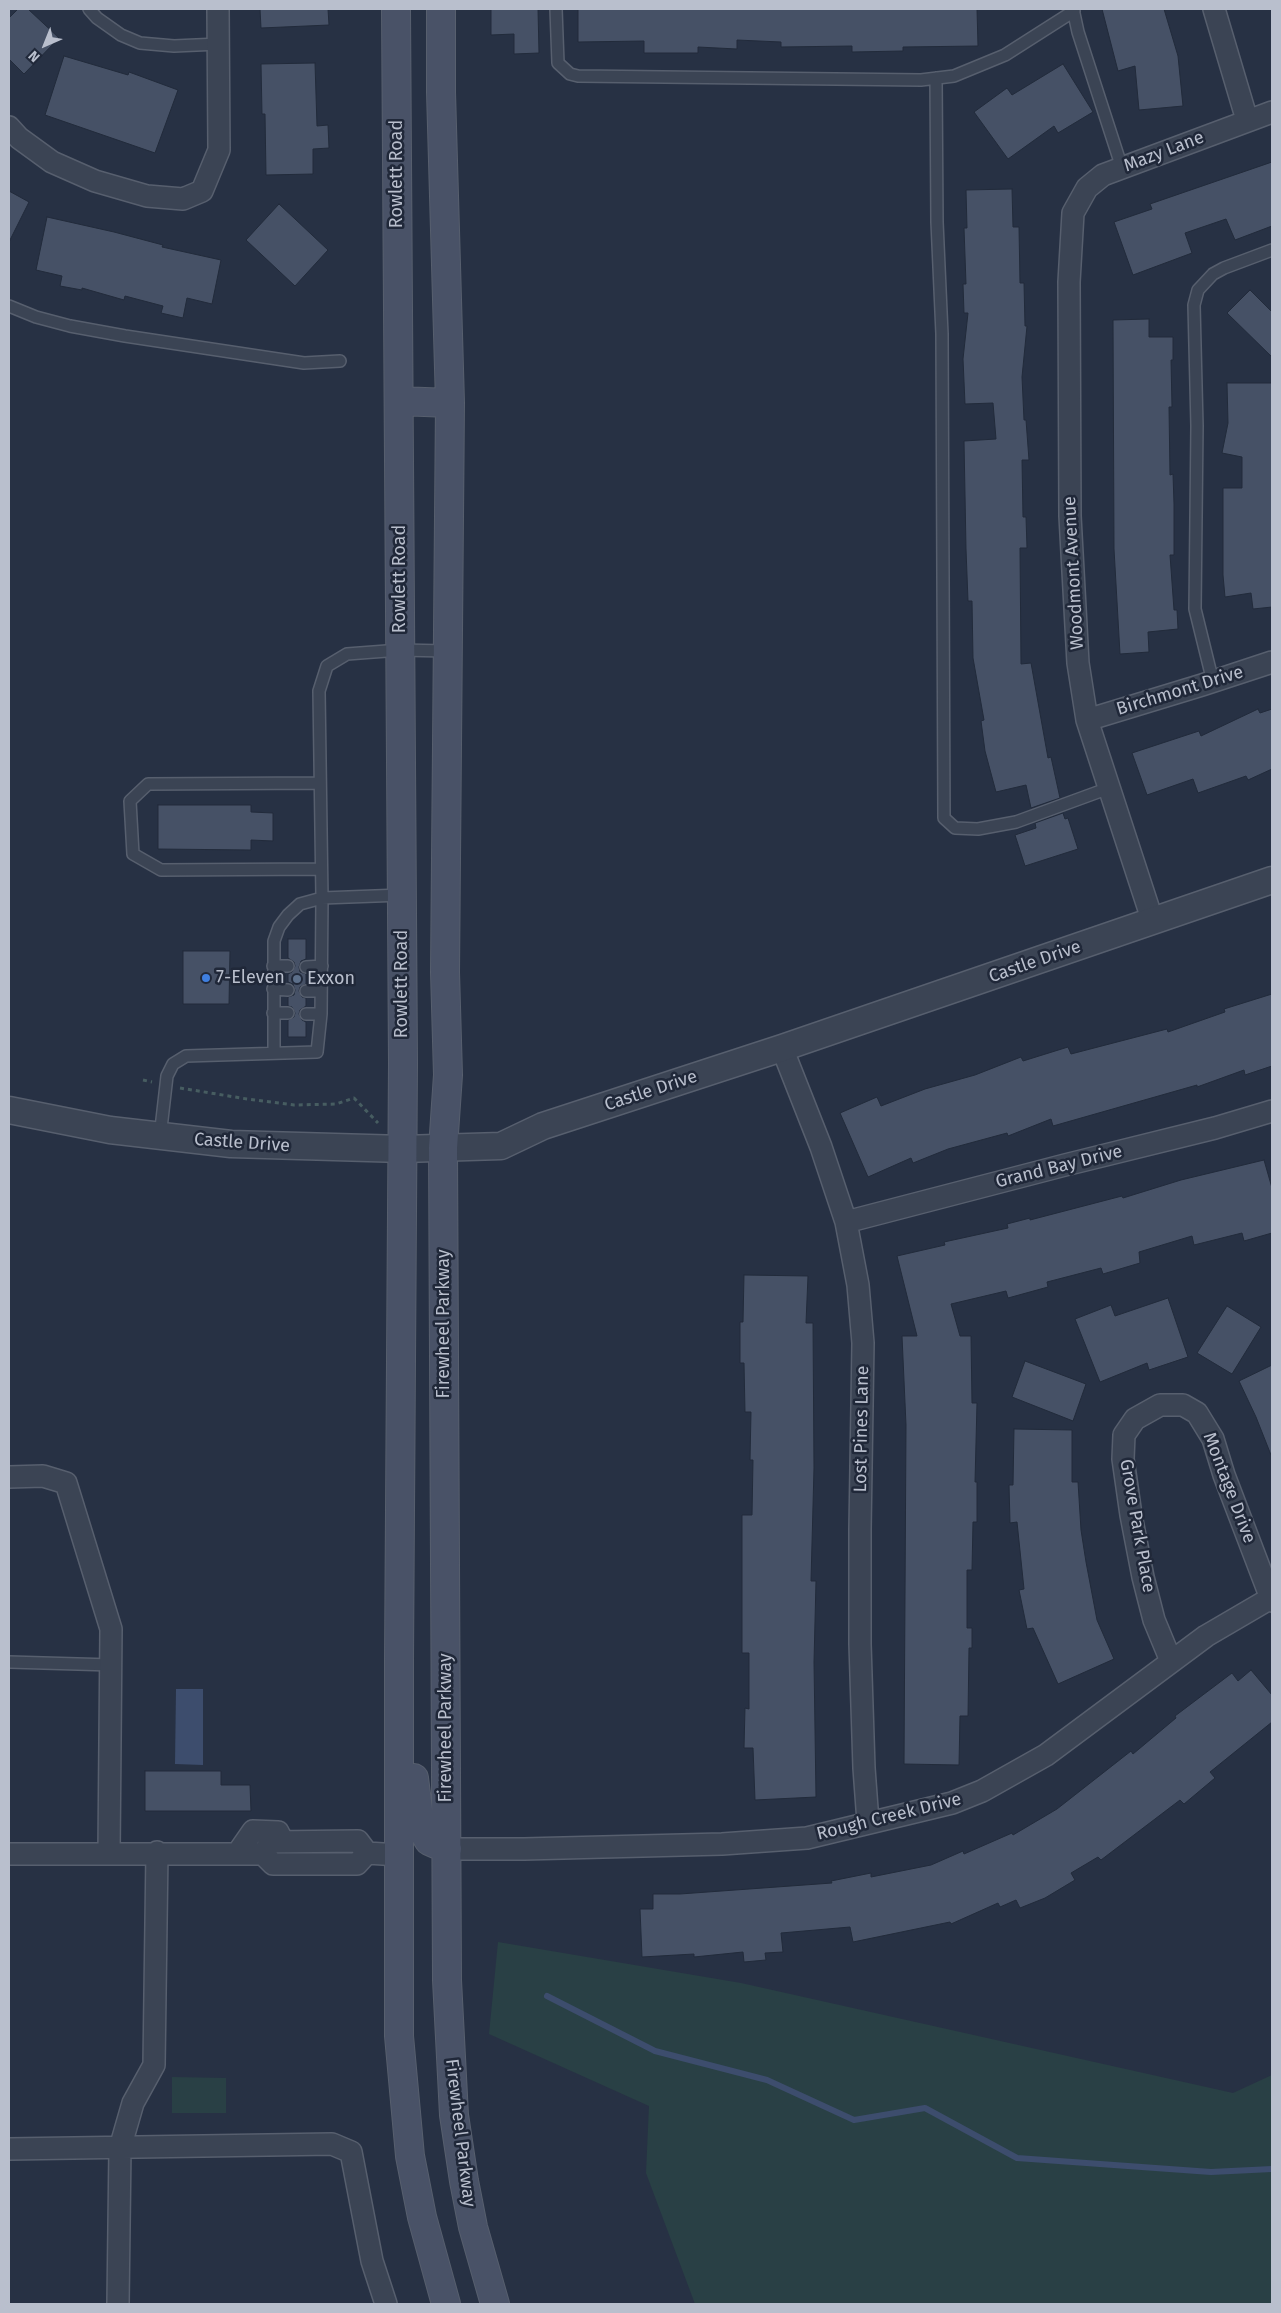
<!DOCTYPE html>
<html>
<head>
<meta charset="utf-8">
<style>
  body { margin:0 }
  #map { position:relative; width:1281px; height:2313px; overflow:hidden; background:#273144; font-family:"Fira Sans",sans-serif }
  canvas { display:block }
  .frame { position:absolute; inset:0; border:10px solid #b9bfcd; pointer-events:none }
  .north { position:absolute; left:20px; top:20px; width:50px; height:50px; -webkit-text-stroke:4px #202839; paint-order:stroke; rotate:224deg; font-size:14px; font-weight:700; line-height:20px; text-align:center; color:#b9bfcd }
  .north::after { content:''; display:block; margin:auto; width:18px; height:22px; background:#b9bfcd; clip-path:polygon(50% 0,100% 100%,50% 72%,0 100%) }
</style>
</head>
<body>
<div id="map">
<canvas width="1281" height="2313"></canvas>
<div class="frame"></div>
<div class="north">N</div>
</div>
<script>
const g = document.querySelector('canvas').getContext('2d');
g.lineJoin = 'round';
function paint(path, color) {
  g.fillStyle = color;
  g.fill(path, 'evenodd');
}
function poly(rows) {
  const path = new Path2D();
  for (const r of rows) {
    path.moveTo(r[0], r[1]);
    for (let i = 2; i < r.length; i += 2) path.lineTo(r[i], r[i + 1]);
  }
  return path;
}
function trace(path, color, width, dash) {
  g.strokeStyle = color;
  g.lineWidth = width;
  g.lineCap = dash ? 'butt' : 'round';
  g.setLineDash(dash || []);
  g.stroke(path);
}
function drawText(font, color, halo, rows, align = 'center') {
  g.font = font + ' "Fira Sans",sans-serif';
  g.lineWidth = 5;
  g.setLineDash([]);
  g.textBaseline = 'middle';
  g.strokeStyle = halo;
  g.fillStyle = color;
  for (const [text, x, y, turn = 0] of rows) {
    g.save();
    g.translate(x, y);
    g.rotate((+turn || 0) * Math.PI / 180);
    g.textAlign = isNaN(turn) ? turn : align;
    if (halo) g.strokeText(text, 0, 0);
    g.fillText(text, 0, 0);
    g.restore();
  }
}
paint(poly([
  [498,1942,741,1983,1233,2093,1272,2075,1272,2304,695,2304,646,2173,649,2106,489,2034],
  [172,2077,226,2078,226,2113,172,2113]
]), '#294045');
paint(poly([
  [176,1689,203,1689,203,1765,175,1764]
]), '#3d4d6d');
trace(poly([
  [547,1996,655,2051,767,2080,854,2120,925,2108,1017,2158,1211,2172,1272,2169]
]), '#3d4d6d', 6);
const building = poly([
  [18,9,28,9,59,38,24,74,9,59,9,18,18,9],
  [260,9,328,9,329,25,261,28,260,9],
  [491,9,538,9,539,53,514,54,514,34,491,35,491,9],
  [578,9,977,9,978,46,903,47,903,51,852,52,852,46,781,47,781,42,737,40,737,49,698,47,698,53,644,53,644,41,578,42,578,9],
  [1102,9,1164,9,1178,56,1183,106,1139,110,1135,66,1118,71,1102,9],
  [64,56,128,75,129,72,178,90,155,153,45,115,64,56],
  [315,63,317,126,328,125,329,148,313,149,313,174,266,175,265,114,262,114,261,64,315,63],
  [1063,64,1093,112,1058,133,1054,126,1008,159,974,112,1007,88,1012,95,1063,64],
  [1272,162,1272,226,1235,240,1226,219,1185,233,1192,253,1133,275,1114,222,1152,209,1150,204,1272,162],
  [1012,189,1013,227,1019,227,1020,283,1024,283,1025,326,1027,326,1022,377,1024,420,1026,420,1029,460,1022,460,1023,517,1026,517,1027,548,1020,548,1021,664,1031,663,1048,758,1051,757,1060,798,1031,808,1026,785,996,792,985,751,981,721,984,720,973,658,972,601,968,601,966,549,964,441,996,439,993,403,965,404,963,359,968,313,964,313,963,284,966,284,964,228,967,228,966,190,1012,189],
  [9,191,29,202,9,242,9,191],
  [279,204,328,250,295,286,246,240,279,204],
  [47,217,114,232,163,245,162,247,221,260,212,304,187,298,183,318,161,313,163,306,125,296,124,300,82,288,82,290,60,286,62,276,36,270,47,217],
  [1250,290,1272,312,1272,357,1227,313,1250,290],
  [1149,319,1149,337,1173,337,1173,360,1171,360,1172,407,1169,407,1170,475,1173,474,1174,504,1174,555,1170,555,1174,610,1177,610,1178,629,1148,632,1149,652,1120,654,1114,549,1113,320,1149,319],
  [1227,383,1272,383,1272,607,1253,609,1251,593,1225,597,1223,575,1223,488,1242,488,1242,457,1222,453,1228,423,1227,383],
  [1258,709,1260,713,1272,709,1272,769,1248,780,1246,776,1198,793,1193,779,1147,795,1132,753,1199,731,1201,736,1258,709],
  [158,805,251,805,251,812,273,813,273,841,251,840,251,850,158,849,158,805],
  [1063,813,1065,819,1068,818,1078,849,1025,866,1015,835,1036,828,1035,823,1063,813],
  [288,939,306,939,306,959,301,961,299,967,300,972,306,974,306,984,300,987,299,991,302,997,306,998,306,1006,300,1010,299,1014,302,1020,306,1022,306,1037,288,1037,288,1020,294,1017,295,1013,292,1007,288,1006,288,997,294,995,295,990,293,984,288,982,288,974,292,972,295,966,294,962,288,958,288,939],
  [183,951,230,951,229,1004,183,1004,183,951],
  [1272,994,1272,1066,1245,1075,1244,1070,1197,1087,1197,1085,1053,1126,1051,1119,1008,1136,1007,1133,948,1149,913,1163,911,1158,868,1177,840,1113,877,1097,881,1106,925,1089,975,1075,1021,1057,1023,1061,1068,1047,1071,1054,1167,1029,1168,1032,1225,1012,1224,1009,1272,994],
  [1264,1160,1272,1188,1272,1233,1244,1241,1242,1233,1194,1245,1192,1236,1139,1252,1140,1263,1103,1274,1101,1268,1047,1282,1048,1287,1008,1298,1006,1291,951,1304,960,1336,971,1336,972,1403,977,1403,975,1482,977,1482,977,1522,973,1522,972,1570,967,1570,967,1628,972,1628,972,1648,969,1648,968,1716,960,1716,959,1765,904,1764,906,1425,902,1336,917,1336,897,1256,945,1245,944,1242,1008,1228,1007,1224,1030,1218,1030,1220,1122,1196,1123,1198,1181,1180,1264,1160],
  [744,1275,808,1276,806,1323,813,1323,814,1468,811,1581,816,1581,814,1662,816,1797,755,1800,753,1748,744,1748,745,1708,749,1709,749,1653,742,1653,742,1515,752,1515,753,1460,750,1460,751,1412,745,1412,744,1363,740,1363,740,1322,743,1322,744,1275],
  [1168,1298,1188,1357,1149,1370,1147,1363,1100,1382,1075,1319,1111,1305,1115,1316,1168,1298],
  [1227,1306,1261,1327,1232,1374,1197,1353,1227,1306],
  [1025,1361,1086,1384,1073,1421,1012,1397,1025,1361],
  [1272,1365,1272,1455,1271,1455,1256,1417,1239,1381,1272,1365],
  [1014,1429,1072,1430,1072,1482,1078,1482,1081,1530,1086,1562,1097,1620,1114,1659,1058,1684,1033,1628,1027,1629,1019,1590,1024,1589,1017,1522,1010,1523,1009,1485,1013,1485,1014,1429],
  [1251,1670,1272,1695,1272,1722,1210,1772,1215,1778,1184,1804,1180,1800,1101,1860,1098,1857,1071,1873,1075,1880,1045,1898,1020,1908,1016,1900,1000,1907,998,1903,951,1924,950,1922,853,1942,850,1927,781,1933,783,1952,765,1953,766,1960,744,1962,743,1952,694,1957,694,1954,642,1957,640,1909,653,1909,653,1894,680,1894,832,1883,831,1881,871,1873,871,1877,931,1865,963,1851,964,1854,1012,1833,1013,1835,1057,1809,1131,1751,1133,1754,1176,1718,1175,1716,1232,1673,1238,1681,1251,1670],
  [145,1771,221,1771,221,1785,250,1785,251,1811,145,1811,145,1771]
]);
paint(building, '#465166');
trace(building, '#222b3b', 1);
const service = poly([
  [89,9,97,18,121,35,140,43,174,46,219,44],
  [556,9,558,63,570,74,578,76,921,80,954,76,1005,55,1074,11],
  [1073,9,1078,32,1122,168],
  [936,78,937,222,942,334,944,818,955,828,978,829,1016,822,1109,788],
  [9,306,36,317,70,326,125,336,304,363,340,361],
  [1213,682,1195,609,1197,426,1194,305,1198,290,1213,274,1224,268,1272,250],
  [320,783,148,784,130,801,133,854,161,870,321,869],
  [402,895,322,898,319,691,327,666,347,654,400,650,447,651],
  [273,966,288,966],
  [306,967,322,966],
  [273,989,288,990],
  [306,991,320,991],
  [273,1013,288,1013],
  [306,1014,321,1014],
  [160,1137,167,1076,173,1064,186,1056,317,1052,321,1014,322,898,300,904,288,915,279,927,274,941,274,1052],
  [9,1662,112,1665]
]);
const minor = poly([
  [1214,9,1247,120],
  [9,127,19,138,52,162,95,181,147,196,183,199,202,191,219,150,218,9],
  [1087,720,1202,685,1272,662],
  [1153,922,1087,720,1078,663,1070,516,1069,282,1073,213,1087,188,1103,175,1272,112],
  [782,1048,821,1147,846,1222,858,1285,863,1343,860,1529,860,1644,864,1768,868,1822],
  [846,1222,1065,1165,1215,1128,1272,1111],
  [9,1477,43,1476,66,1483,111,1629,109,1853],
  [1171,1661,1154,1620,1143,1577,1131,1515,1123,1459,1124,1435,1135,1419,1160,1405,1183,1405,1197,1413,1213,1439,1224,1475,1272,1601],
  [447,1849,524,1849,722,1844,807,1838,952,1803,982,1791,1046,1755,1206,1636,1271,1598],
  [9,1854,263,1854,273,1864,357,1864,367,1853],
  [237,1854,253,1831,278,1832,283,1842],
  [263,1854,271,1842,358,1841,367,1853,399,1855],
  [9,2149,332,2144,351,2152,372,2261,386,2304],
  [118,2304,120,2148,133,2103,154,2065,157,1852]
]);
const tertiary = poly([
  [9,1110,110,1130,231,1144,403,1149,501,1146,543,1126,782,1048,1272,880]
]);
const secondary = poly([
  [396,9,403,1063,399,1660,399,2036,410,2156,422,2217,446,2304],
  [441,9,441,92,450,403,445,972,448,1075,443,1148,447,1980,454,2115,464,2181,473,2227,495,2304],
  [399,401,450,403],
  [414,1778,420,1826,429,1841,447,1849]
]);
trace(service, '#575f6e', 14);
trace(minor, '#575f6e', 24);
trace(tertiary, '#575f6e', 29);
trace(secondary, '#575f6e', 30);
trace(poly([
  [143,1080,152,1082],
  [180,1088,247,1099,294,1105,336,1104,354,1098,378,1123]
]), '#475d61', 3, [4, 4]);
trace(service, '#3b4454', 11);
trace(minor, '#3b4454', 21);
trace(tertiary, '#3b4454', 26);
trace(secondary, '#495267', 28);
for (const [x, y, r, color] of [
  [206,978,5,"#3f7fe0"],
  [297,979,5,"#5c6f8a"]
]) {
  const dot = new Path2D();
  dot.arc(x, y, r, 0, 2 * Math.PI);
  g.fillStyle = color;
  g.fill(dot);
  trace(dot, '#202839', 2);
}
drawText('18px', '#b9bfcd', '#202839', [
  ["Mazy Lane",1164,152,-21],
  ["Rowlett Road",397,174,-90],
  ["Woodmont Avenue",1074,573,-93],
  ["Rowlett Road",400,579,-90],
  ["Birchmont Drive",1180,691,-17],
  ["Castle Drive",1035,962,-19],
  ["Rowlett Road",402,984,-90],
  ["Castle Drive",651,1091,-18],
  ["Castle Drive",242,1143,4],
  ["Grand Bay Drive",1059,1167,-14],
  ["Firewheel Parkway",444,1324,-90],
  ["Lost Pines Lane",862,1429,-89],
  ["Montage Drive",1229,1488,69],
  ["Grove Park Place",1137,1526,80],
  ["Firewheel Parkway",446,1728,-90],
  ["Rough Creek Drive",889,1817,-14],
  ["Firewheel Parkway",460,2133,83]
]);
drawText('18px', '#b9bfcd', '#202839', [
  ["7-Eleven",216,978],
  ["Exxon",307,979]
], 'left');
</script>
</body>
</html>
